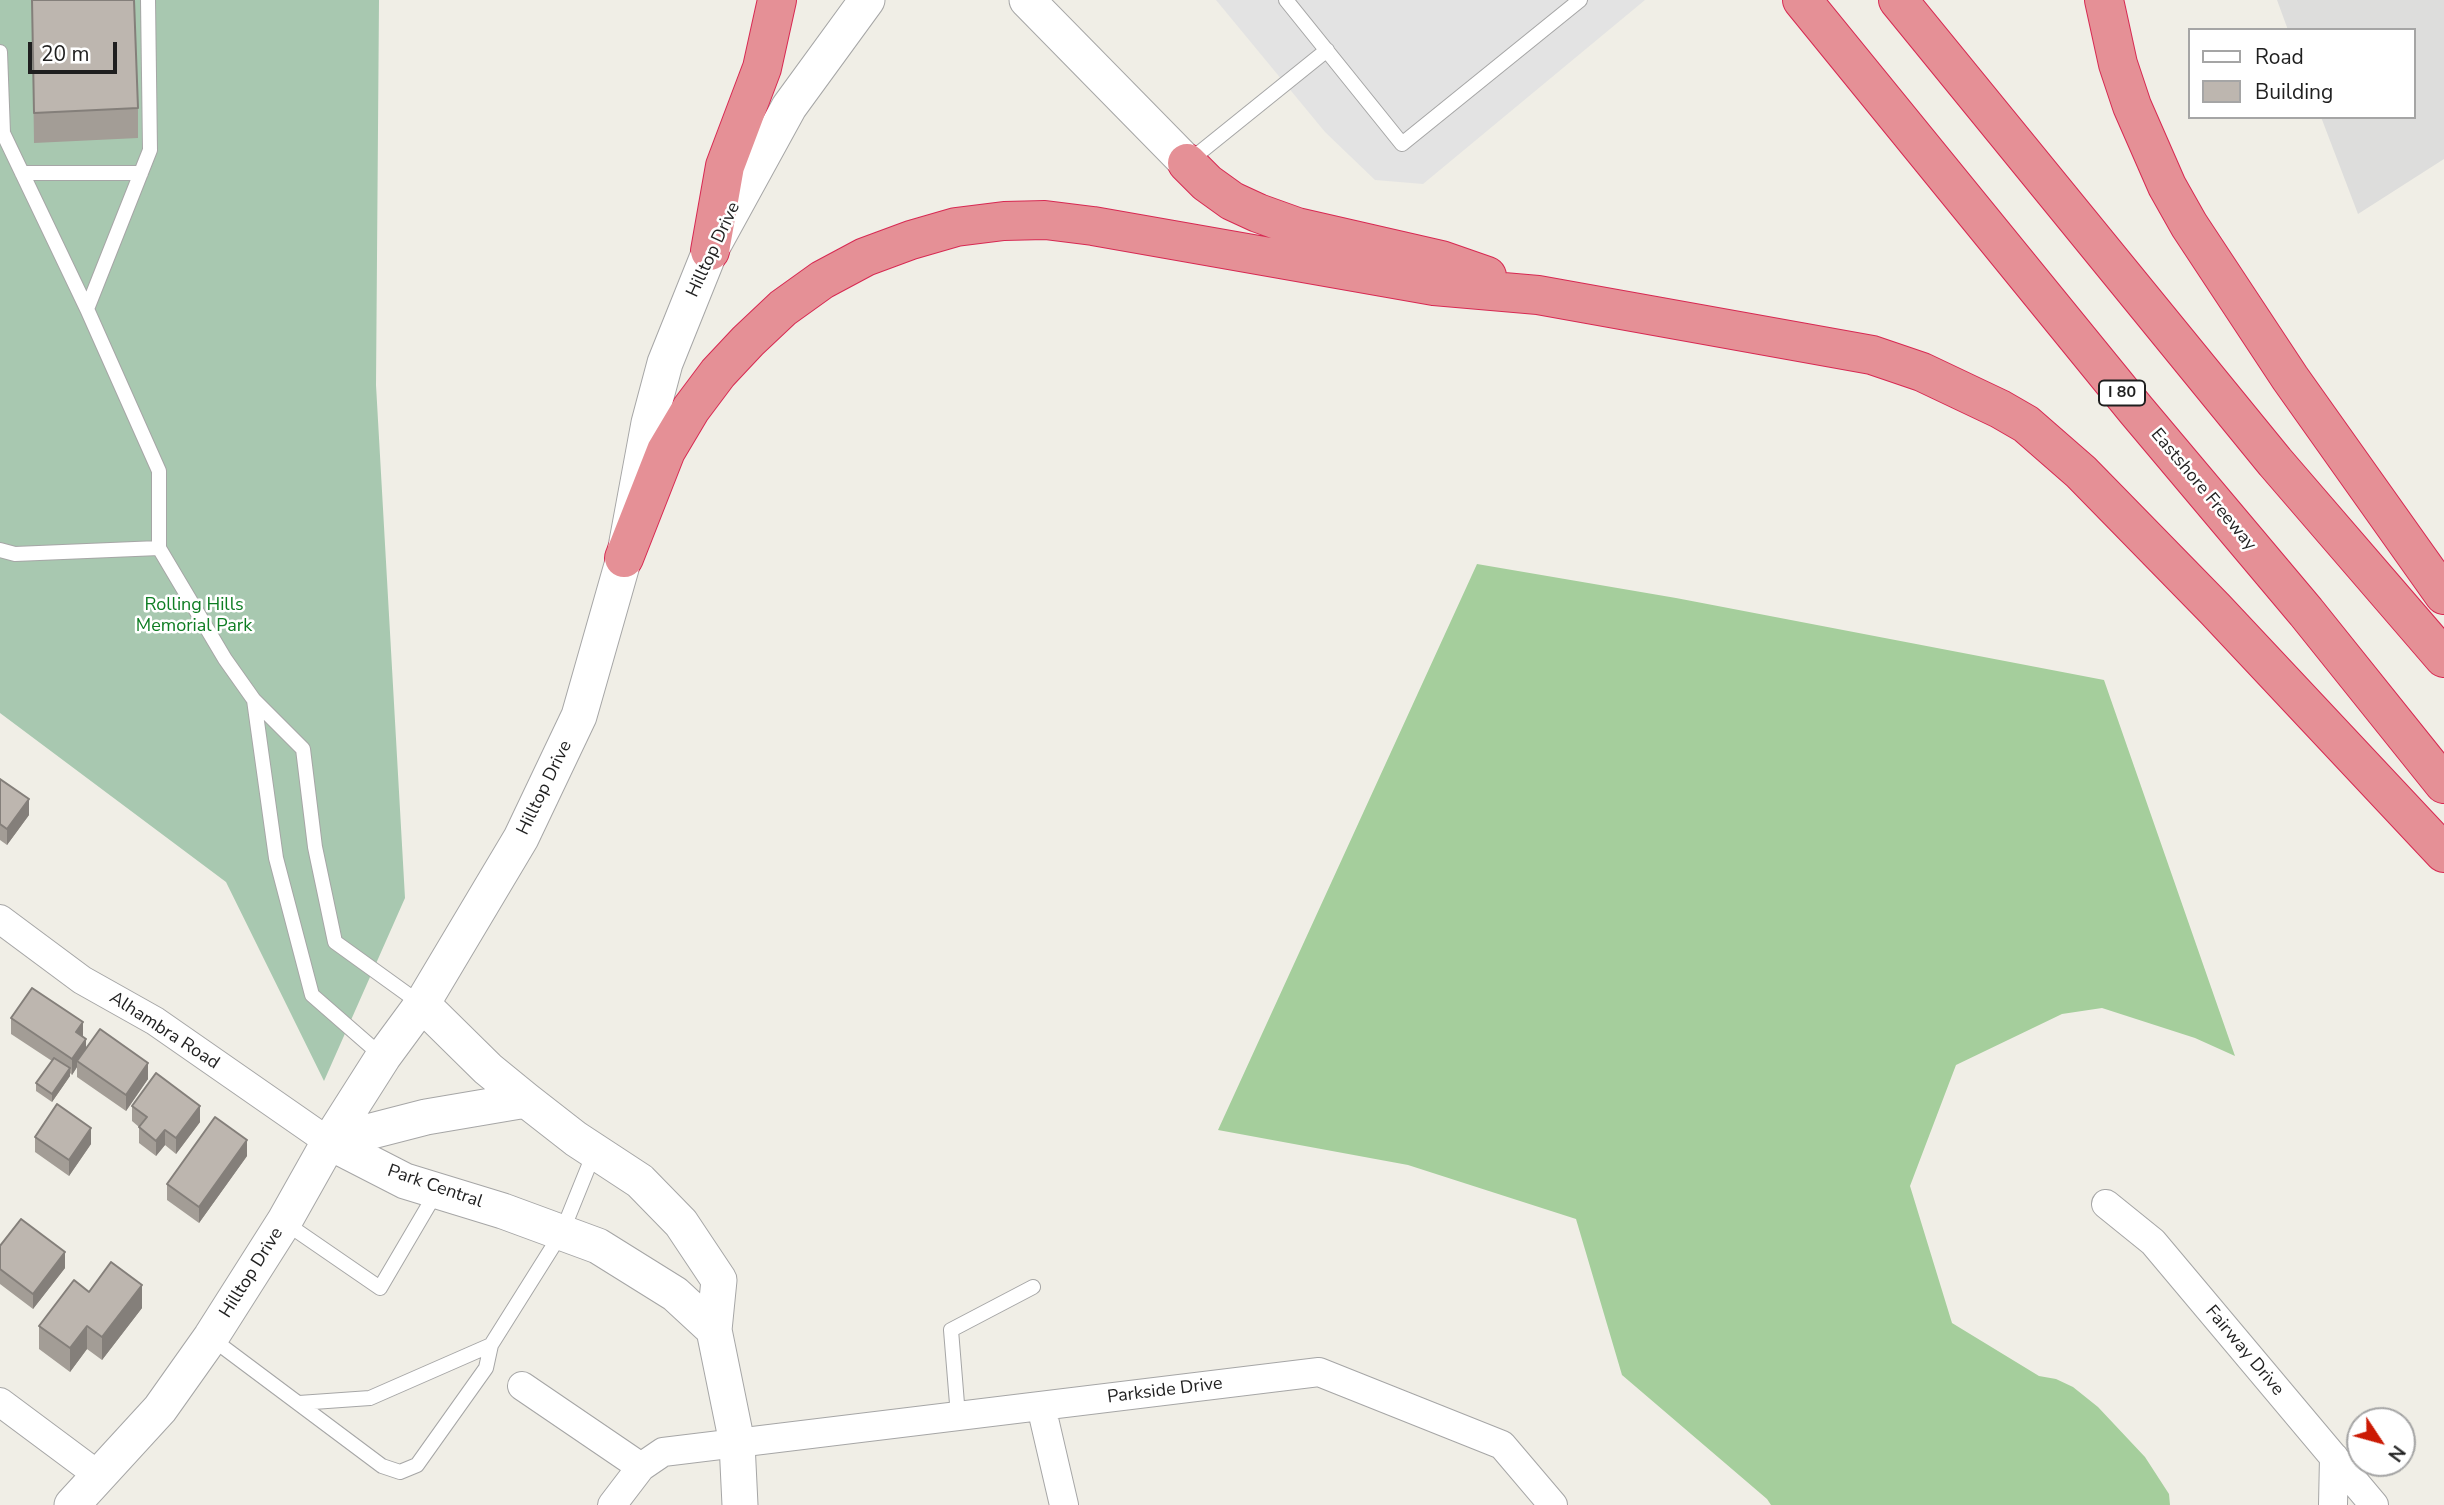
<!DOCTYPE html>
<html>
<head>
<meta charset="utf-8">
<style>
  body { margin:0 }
  #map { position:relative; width:2444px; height:1505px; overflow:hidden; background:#f0eee6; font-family:"Nunito Sans",sans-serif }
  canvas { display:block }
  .legend { position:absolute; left:2188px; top:28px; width:228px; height:91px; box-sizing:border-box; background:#fff; border:2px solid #a5a5a5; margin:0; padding:9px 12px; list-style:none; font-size:21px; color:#1f1f1f }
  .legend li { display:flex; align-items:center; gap:14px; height:35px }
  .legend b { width:35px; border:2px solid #a5a5a5 }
  .north { position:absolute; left:2346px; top:1407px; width:70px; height:70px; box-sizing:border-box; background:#fff; border:2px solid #a5a5a5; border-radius:50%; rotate:126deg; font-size:19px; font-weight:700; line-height:28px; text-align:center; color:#1f1f1f }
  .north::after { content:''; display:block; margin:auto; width:24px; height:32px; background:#cb1a04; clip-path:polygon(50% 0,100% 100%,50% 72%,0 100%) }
  .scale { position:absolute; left:28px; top:42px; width:89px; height:32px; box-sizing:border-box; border:4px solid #1f1f1f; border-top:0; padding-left:9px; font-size:21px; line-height:24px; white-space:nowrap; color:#1f1f1f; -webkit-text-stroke:5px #fff; paint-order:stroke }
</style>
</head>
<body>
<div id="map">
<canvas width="2444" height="1505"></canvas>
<ul class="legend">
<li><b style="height:9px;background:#fff"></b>Road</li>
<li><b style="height:19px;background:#bdb6af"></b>Building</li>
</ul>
<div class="north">N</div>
<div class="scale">20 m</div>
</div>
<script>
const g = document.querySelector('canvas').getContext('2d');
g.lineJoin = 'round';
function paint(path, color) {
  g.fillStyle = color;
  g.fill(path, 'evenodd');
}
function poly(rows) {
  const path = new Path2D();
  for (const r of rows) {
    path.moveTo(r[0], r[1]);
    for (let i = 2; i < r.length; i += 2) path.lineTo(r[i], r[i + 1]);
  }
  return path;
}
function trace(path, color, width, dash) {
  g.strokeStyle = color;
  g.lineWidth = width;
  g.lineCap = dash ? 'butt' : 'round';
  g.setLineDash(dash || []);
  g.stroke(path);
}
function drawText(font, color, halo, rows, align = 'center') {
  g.font = font + ' "Nunito Sans",sans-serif';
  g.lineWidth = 5;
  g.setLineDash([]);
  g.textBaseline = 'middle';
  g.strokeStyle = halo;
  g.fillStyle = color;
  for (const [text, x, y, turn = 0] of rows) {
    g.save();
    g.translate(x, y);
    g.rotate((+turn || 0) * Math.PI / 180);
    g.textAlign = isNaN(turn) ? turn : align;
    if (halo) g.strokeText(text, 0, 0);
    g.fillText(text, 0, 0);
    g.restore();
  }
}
paint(poly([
  [2277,0,2444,0,2444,159,2358,214,2321,117,2414,117,2414,30,2288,30]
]), '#dddddc');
paint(poly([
  [1477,564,1676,598,2104,680,2235,1056,2195,1038,2102,1008,2062,1014,1956,1065,1910,1186,1952,1323,2039,1376,2056,1379,2073,1387,2098,1407,2145,1457,2169,1494,2170,1505,1771,1505,1767,1499,1622,1375,1576,1219,1408,1165,1218,1130]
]), '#a5ce9c');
paint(poly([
  [0,0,379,0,376,385,405,898,324,1081,226,882,0,713]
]), '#a8c8b0');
paint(poly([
  [1216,0,1645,0,1423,184,1375,180,1325,132]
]), '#e3e3e3');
const service = poly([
  [1286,0,1402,144,1580,0],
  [0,52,3,133,87,309,159,471,159,548,15,554,0,550],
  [1188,162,1327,50],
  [22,173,141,173],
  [87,309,150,150,148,0],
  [159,548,225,659,254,700,303,749,315,847,335,942,421,1004],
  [254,700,276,858,312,995,383,1057],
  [284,1222,380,1288,437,1191],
  [211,1338,382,1466,400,1472,417,1465,486,1368,491,1345],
  [299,1403,370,1398,491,1345,562,1232,594,1153],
  [958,1416,951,1330,1033,1287]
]);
const minor = poly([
  [0,919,82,980,155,1021,329,1142],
  [2106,1204,2153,1242,2374,1505],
  [522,1386,641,1467],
  [0,1402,98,1475],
  [1041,1406,1064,1505],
  [612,1505,641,1467,663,1452,1319,1372,1502,1445,1553,1505],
  [2333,1505,2334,1457]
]);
const tertiary = poly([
  [1027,0,1187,163],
  [422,1004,488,1069,526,1100,576,1139,640,1181,681,1223,719,1280,714,1330,737,1443,740,1505],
  [329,1142,405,1181,503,1211,598,1246,675,1294,714,1330],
  [329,1142,426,1117,526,1100],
  [72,1505,160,1409,211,1337,284,1222,329,1142,383,1057,422,1004,521,838,579,716,624,558,649,423,665,363,710,251,789,107,867,0]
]);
const motorway = poly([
  [1802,0,2136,410,2306,612,2444,784],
  [1898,0,2275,462,2444,658],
  [2104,0,2118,64,2132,106,2167,186,2189,225,2290,378,2444,595],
  [1187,163,1207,183,1232,201,1258,213,1297,227,1441,260,1487,276],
  [710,251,725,166,762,68,777,0],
  [624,558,666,451,691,409,718,373,748,341,783,308,822,280,865,257,911,240,956,227,1004,221,1045,220,1093,226,1434,286,1538,295,1872,355,1922,372,2000,409,2026,424,2081,472,2215,609,2444,853]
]);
trace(service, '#a6a6a6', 16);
trace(minor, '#a6a6a6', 30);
trace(tertiary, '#a6a6a6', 37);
trace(motorway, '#d72952', 40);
trace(service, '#fff', 14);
trace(minor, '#fff', 28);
trace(tertiary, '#fff', 35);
trace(motorway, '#e59096', 38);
paint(poly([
  [32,0,138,108,138,138,34,143],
  [0,779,29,815,7,845,0,840],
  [11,1018,83,1037,86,1049,148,1079,126,1111,77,1077,77,1067,72,1075,70,1073,70,1076,52,1102,36,1091,36,1083,52,1061,11,1034],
  [132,1106,200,1122,176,1154,165,1145,156,1156,139,1143,139,1127,132,1121],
  [35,1137,91,1144,69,1176,35,1152],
  [247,1156,199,1223,167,1200,167,1184],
  [0,1246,65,1268,33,1309,0,1284],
  [89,1292,142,1308,102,1360,87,1349,70,1372,39,1349,39,1326]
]), '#a39d96');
paint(poly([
  [29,799,29,815,7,845,7,829],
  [83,1022,83,1038,76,1032],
  [86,1039,86,1054,77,1061,77,1067,72,1075,72,1059],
  [148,1063,148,1079,126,1111,126,1095],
  [70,1068,70,1076,52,1102,52,1094],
  [200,1106,200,1122,176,1154,176,1138],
  [91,1128,91,1144,69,1176,69,1160],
  [165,1130,165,1145,156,1156,156,1141],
  [247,1140,247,1156,199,1223,199,1207],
  [65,1252,65,1268,33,1309,33,1294],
  [142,1285,142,1308,102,1360,102,1337],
  [87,1326,87,1349,70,1372,70,1348]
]), '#847f7a');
const building = poly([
  [32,0,134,0,138,108,34,113,32,0],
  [0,779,29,799,7,829,0,824,0,779],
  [32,988,83,1022,76,1032,86,1039,72,1059,11,1018,32,988],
  [100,1029,148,1063,126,1095,77,1061,100,1029],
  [54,1058,70,1068,52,1094,36,1083,54,1058],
  [156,1073,200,1106,176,1138,165,1130,156,1141,139,1127,147,1117,132,1106,156,1073],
  [57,1104,91,1128,69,1160,35,1137,57,1104],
  [215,1117,247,1140,199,1207,167,1184,215,1117],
  [21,1219,65,1252,33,1294,0,1269,0,1246,21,1219],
  [111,1262,142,1285,102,1337,87,1326,70,1348,39,1326,74,1280,89,1292,111,1262]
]);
paint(building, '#bdb6af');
trace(building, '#847f7a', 2);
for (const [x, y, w] of [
  [2122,393,46]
]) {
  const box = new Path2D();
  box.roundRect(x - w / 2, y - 12.5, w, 25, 5);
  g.fillStyle = '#fff';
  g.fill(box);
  trace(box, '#1f1f1f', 2);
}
drawText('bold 16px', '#1f1f1f', null, [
  ["I 80",2122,393]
]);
drawText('18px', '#1f1f1f', '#fff', [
  ["Hilltop Drive",714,250,-65],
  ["Eastshore Freeway",2203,490,50],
  ["Hilltop Drive",545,788,-64],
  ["Alhambra Road",164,1031,33],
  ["Park Central",435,1187,19],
  ["Hilltop Drive",252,1273,-58],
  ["Fairway Drive",2244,1351,50],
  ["Parkside Drive",1165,1391,-7]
]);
drawText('18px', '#0e7d23', '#fff', [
  ["Rolling Hills",194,606],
  ["Memorial Park",194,627]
]);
</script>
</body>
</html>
